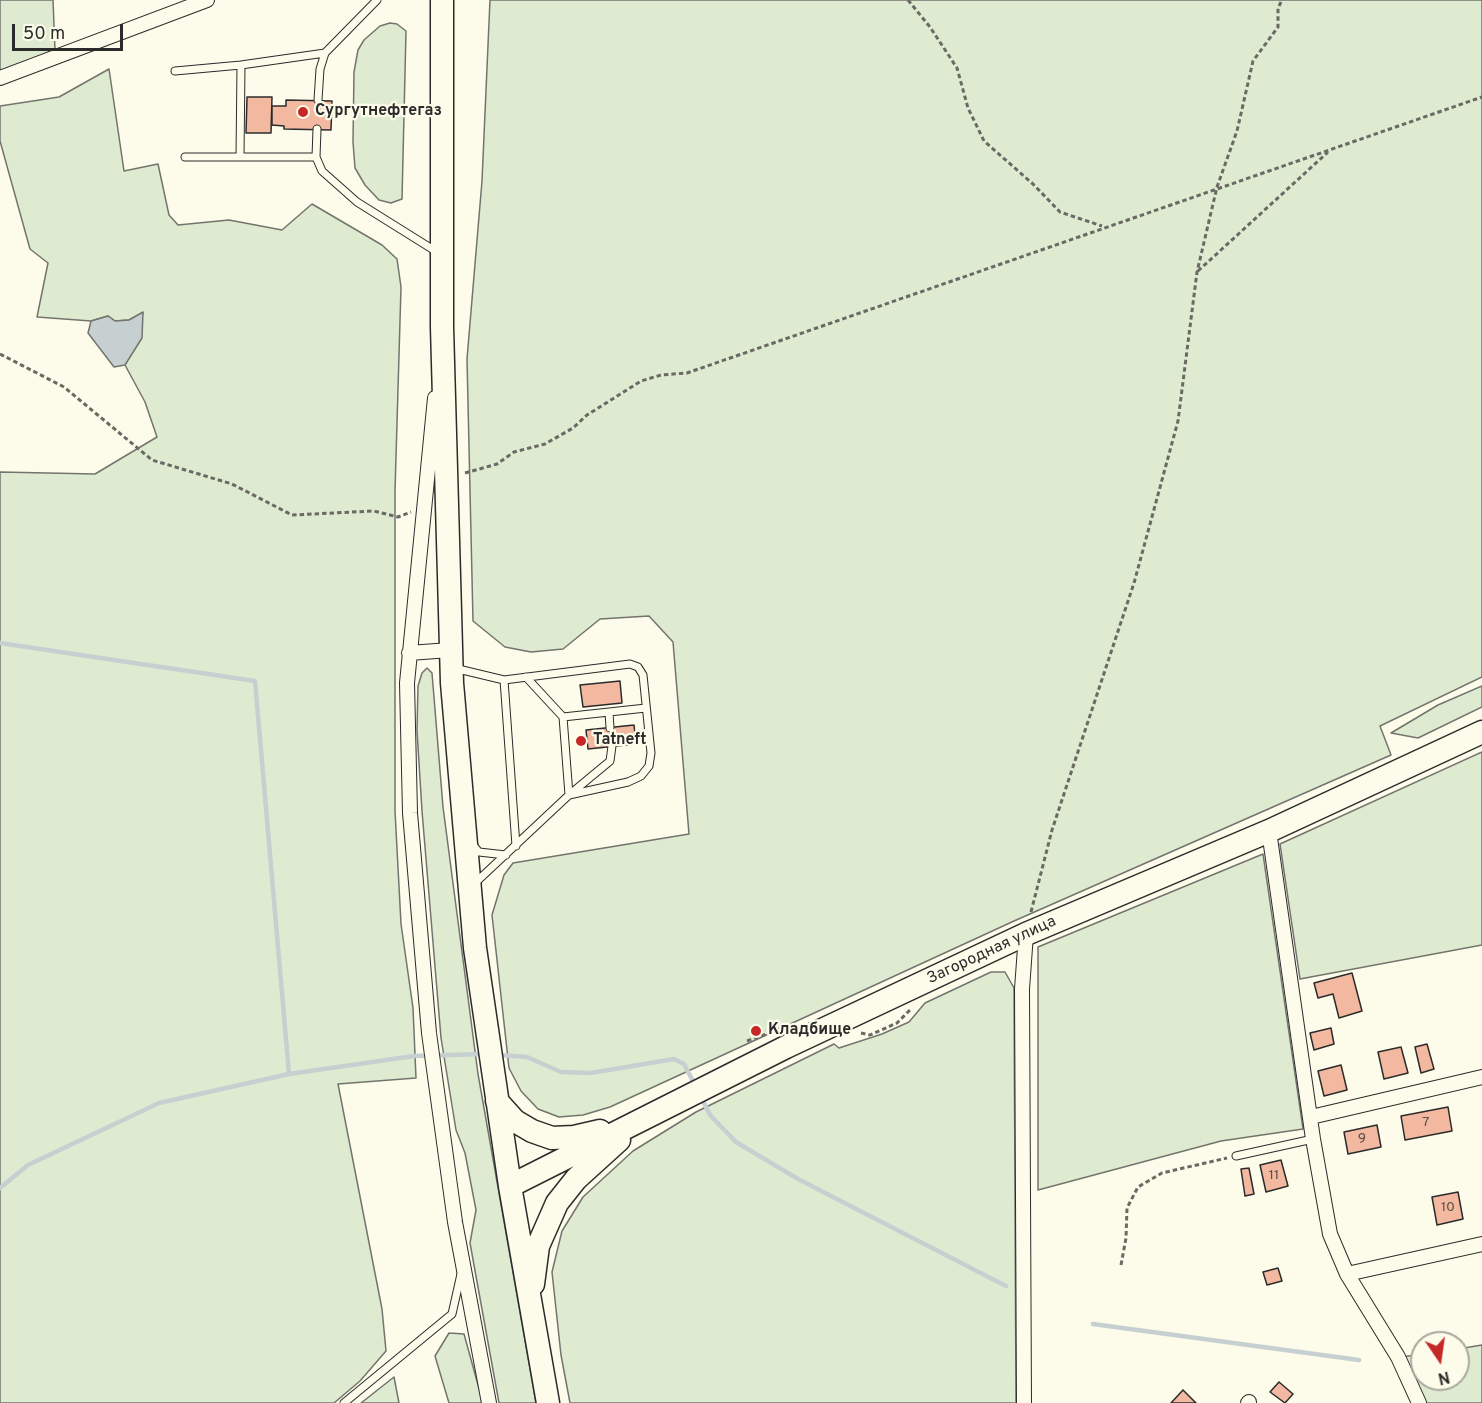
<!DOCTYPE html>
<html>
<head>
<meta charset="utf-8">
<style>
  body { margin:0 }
  #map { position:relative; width:1482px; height:1403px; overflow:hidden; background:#fdfbea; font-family:Overpass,sans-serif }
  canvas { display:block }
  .north { position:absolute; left:1410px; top:1331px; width:60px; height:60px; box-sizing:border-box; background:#fdfbea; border:2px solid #a9a89e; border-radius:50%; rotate:167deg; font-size:16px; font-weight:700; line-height:24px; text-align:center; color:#2b2b2b }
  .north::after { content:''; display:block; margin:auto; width:21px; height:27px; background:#c62828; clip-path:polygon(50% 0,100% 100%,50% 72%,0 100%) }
  .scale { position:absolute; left:12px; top:24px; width:111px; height:27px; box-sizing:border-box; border:3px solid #2b2b2b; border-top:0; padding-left:8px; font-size:18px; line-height:21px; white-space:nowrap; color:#2b2b2b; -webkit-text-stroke:4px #fdfbea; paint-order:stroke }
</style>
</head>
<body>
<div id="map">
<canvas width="1482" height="1403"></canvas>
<div class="north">N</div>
<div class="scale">50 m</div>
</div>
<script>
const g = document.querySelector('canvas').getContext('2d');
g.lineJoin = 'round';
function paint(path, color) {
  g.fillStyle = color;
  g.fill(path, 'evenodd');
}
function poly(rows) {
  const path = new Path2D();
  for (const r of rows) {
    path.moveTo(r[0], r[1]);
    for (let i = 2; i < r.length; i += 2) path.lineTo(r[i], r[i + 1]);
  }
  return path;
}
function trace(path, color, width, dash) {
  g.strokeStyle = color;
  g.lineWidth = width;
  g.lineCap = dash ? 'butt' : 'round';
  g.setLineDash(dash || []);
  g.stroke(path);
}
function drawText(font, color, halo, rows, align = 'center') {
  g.font = font + ' Overpass,sans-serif';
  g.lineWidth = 4.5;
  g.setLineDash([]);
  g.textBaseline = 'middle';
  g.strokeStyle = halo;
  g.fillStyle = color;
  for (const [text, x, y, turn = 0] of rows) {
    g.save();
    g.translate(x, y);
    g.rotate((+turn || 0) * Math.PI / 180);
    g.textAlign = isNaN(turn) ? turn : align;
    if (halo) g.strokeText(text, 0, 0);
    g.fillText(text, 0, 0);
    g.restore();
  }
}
const green = poly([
  [0,0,53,0,55,50,0,71,0,0],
  [490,0,1482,0,1482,677,1380,726,1391,755,1014,921,610,1107,583,1115,559,1117,538,1109,521,1091,509,1068,492,915,504,875,513,863,689,834,673,642,649,616,600,619,563,649,531,652,505,647,473,621,467,359,482,181,490,0],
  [390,23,397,24,406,31,402,199,391,203,379,200,365,185,355,168,353,142,354,72,358,50,364,40,380,26,390,23],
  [109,69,124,171,158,164,169,215,178,225,229,220,282,230,312,204,382,245,397,259,401,287,395,491,395,811,401,924,413,1008,416,1078,338,1084,382,1309,386,1351,360,1381,334,1403,0,1403,0,472,95,474,157,437,145,402,125,365,143,313,129,320,115,321,108,316,91,321,37,317,48,263,30,249,0,141,0,106,59,97,109,69],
  [427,668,432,673,443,807,478,1074,536,1403,499,1403,470,1243,476,1210,465,1153,456,1130,441,1038,422,811,417,731,418,686,422,673,427,668],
  [1482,686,1482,707,1418,738,1391,733,1438,705,1482,686],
  [1482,752,1482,945,1300,979,1280,844,1482,752],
  [1263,854,1303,1129,1221,1141,1038,1190,1038,947,1263,854],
  [991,972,1005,972,1014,988,1016,1403,570,1403,561,1355,552,1272,562,1231,583,1197,633,1151,696,1112,834,1044,839,1048,882,1034,909,1022,925,1003,991,972],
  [449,1333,464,1334,483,1403,449,1403,435,1356,449,1333],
  [1482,1345,1482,1403,1423,1403,1402,1357,1422,1354,1422,1379,1458,1379,1458,1349,1482,1345],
  [394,1377,399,1403,361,1403,394,1377]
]);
paint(green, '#deebd1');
trace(green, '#74746e', 1.5);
const water = poly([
  [143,312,142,338,125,365,114,367,88,333,91,321,108,316,115,321,129,320,143,312]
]);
paint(water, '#c7d0d0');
trace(water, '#74746e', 1.5);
trace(poly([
  [0,643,255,681,289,1074,414,1056,484,1054],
  [499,1055,527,1057,561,1072,591,1073,674,1059,684,1064,696,1087],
  [701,1097,710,1115,736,1142,798,1179,1006,1286],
  [0,1188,28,1165,159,1103,289,1074],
  [1093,1324,1359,1360]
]), '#c7d0d0', 4.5);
const building = poly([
  [247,97,272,97,271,133,246,133,247,97],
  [286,100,332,101,331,130,284,129,284,126,272,125,272,106,286,106,286,100],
  [620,681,622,703,583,707,580,685,620,681],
  [634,725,636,744,588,749,586,730,634,725],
  [1352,973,1362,1011,1339,1018,1333,994,1318,998,1314,983,1352,973],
  [1331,1028,1334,1044,1314,1050,1310,1033,1331,1028],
  [1427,1044,1434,1069,1421,1073,1415,1047,1427,1044],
  [1401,1047,1408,1073,1384,1079,1378,1052,1401,1047],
  [1341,1065,1347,1090,1324,1096,1318,1071,1341,1065],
  [1448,1107,1452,1131,1405,1140,1401,1116,1448,1107],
  [1377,1125,1381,1147,1348,1154,1344,1132,1377,1125],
  [1281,1160,1288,1186,1266,1192,1260,1165,1281,1160],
  [1249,1168,1254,1194,1245,1196,1241,1169,1249,1168],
  [1458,1192,1463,1219,1437,1225,1432,1197,1458,1192],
  [1278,1268,1282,1281,1267,1285,1263,1272,1278,1268],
  [1279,1382,1293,1394,1285,1403,1270,1392,1279,1382],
  [1183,1390,1196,1403,1171,1403,1183,1390]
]);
paint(building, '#f2b8a0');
trace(building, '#2b2b2b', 1.5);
const service = poly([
  [175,71,241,65,325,53],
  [318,100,320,69,325,53,377,0],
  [317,129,316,157,322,171,357,202,437,252],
  [185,157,316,157],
  [240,157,241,65],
  [454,668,504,680,630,664,638,667,643,675,651,753,649,766,641,776,628,782,569,795],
  [526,677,563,717,569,795],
  [504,680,516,846],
  [609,712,610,728],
  [563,717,646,708],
  [472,844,479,852,506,855],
  [474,884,569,795,610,761,612,746],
  [1236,1156,1313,1139],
  [344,1403,452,1314,461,1274]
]);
const minor = poly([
  [0,78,207,0],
  [435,398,407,683,410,813,429,1033,455,1222,489,1403],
  [409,653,450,650],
  [1269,831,1313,1139,1330,1234,1347,1274,1398,1357,1419,1403],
  [1311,1117,1482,1077],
  [1347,1274,1482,1244],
  [1024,1403,1022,989,1026,934],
  [1248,1403,1249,1402]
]);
const trunk = poly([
  [442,0,442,327,452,683,475,948,510,1186,548,1403],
  [497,1101,515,1121,532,1131,552,1138,574,1137,600,1131],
  [510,1186,786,1047,1026,934,1269,831,1482,732],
  [533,1284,538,1246,557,1203,576,1179,619,1140]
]);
trace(service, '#2b2b2b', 9);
trace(minor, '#2b2b2b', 16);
trace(trunk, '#2b2b2b', 25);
trace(poly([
  [908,0,930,27,957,68,968,108,984,141,1033,184,1060,212,1102,226],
  [1198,271,1328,152],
  [0,354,64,387,152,460,232,484,292,515,374,511,398,517,411,512],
  [465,473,497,464,514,452,545,444,573,428,587,415,641,381,661,375,687,373,1482,97],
  [1031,912,1052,830,1134,583,1178,421,1197,272,1217,187,1237,131,1253,61,1278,27,1278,8,1282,0],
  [861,1033,870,1035,897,1023,911,1009],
  [747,1041,780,1029],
  [1121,1265,1126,1238,1127,1208,1138,1187,1162,1173,1227,1158]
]), '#6a6964', 3, [4.5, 3]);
trace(service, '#fdfbea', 7);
trace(minor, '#fdfbea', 14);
trace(trunk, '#fdfbea', 22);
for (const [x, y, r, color] of [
  [303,112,6,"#c62828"],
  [581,741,6,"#c62828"],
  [756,1031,6,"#c62828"]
]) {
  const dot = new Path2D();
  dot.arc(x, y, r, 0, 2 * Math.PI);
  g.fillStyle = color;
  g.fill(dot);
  trace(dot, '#fdfbea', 2);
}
drawText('14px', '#5d4e48', null, [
  ["7",1426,1123],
  ["9",1362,1139],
  ["11",1274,1176],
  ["10",1448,1208]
]);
drawText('bold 16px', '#2b2b2b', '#fdfbea', [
  ["Сургутнефтегаз",315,112],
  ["Tatneft",593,741],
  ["Кладбище",768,1031]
], 'left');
drawText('16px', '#2b2b2b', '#fdfbea', [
  ["Загородная улица",992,951,-25]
]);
</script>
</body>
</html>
